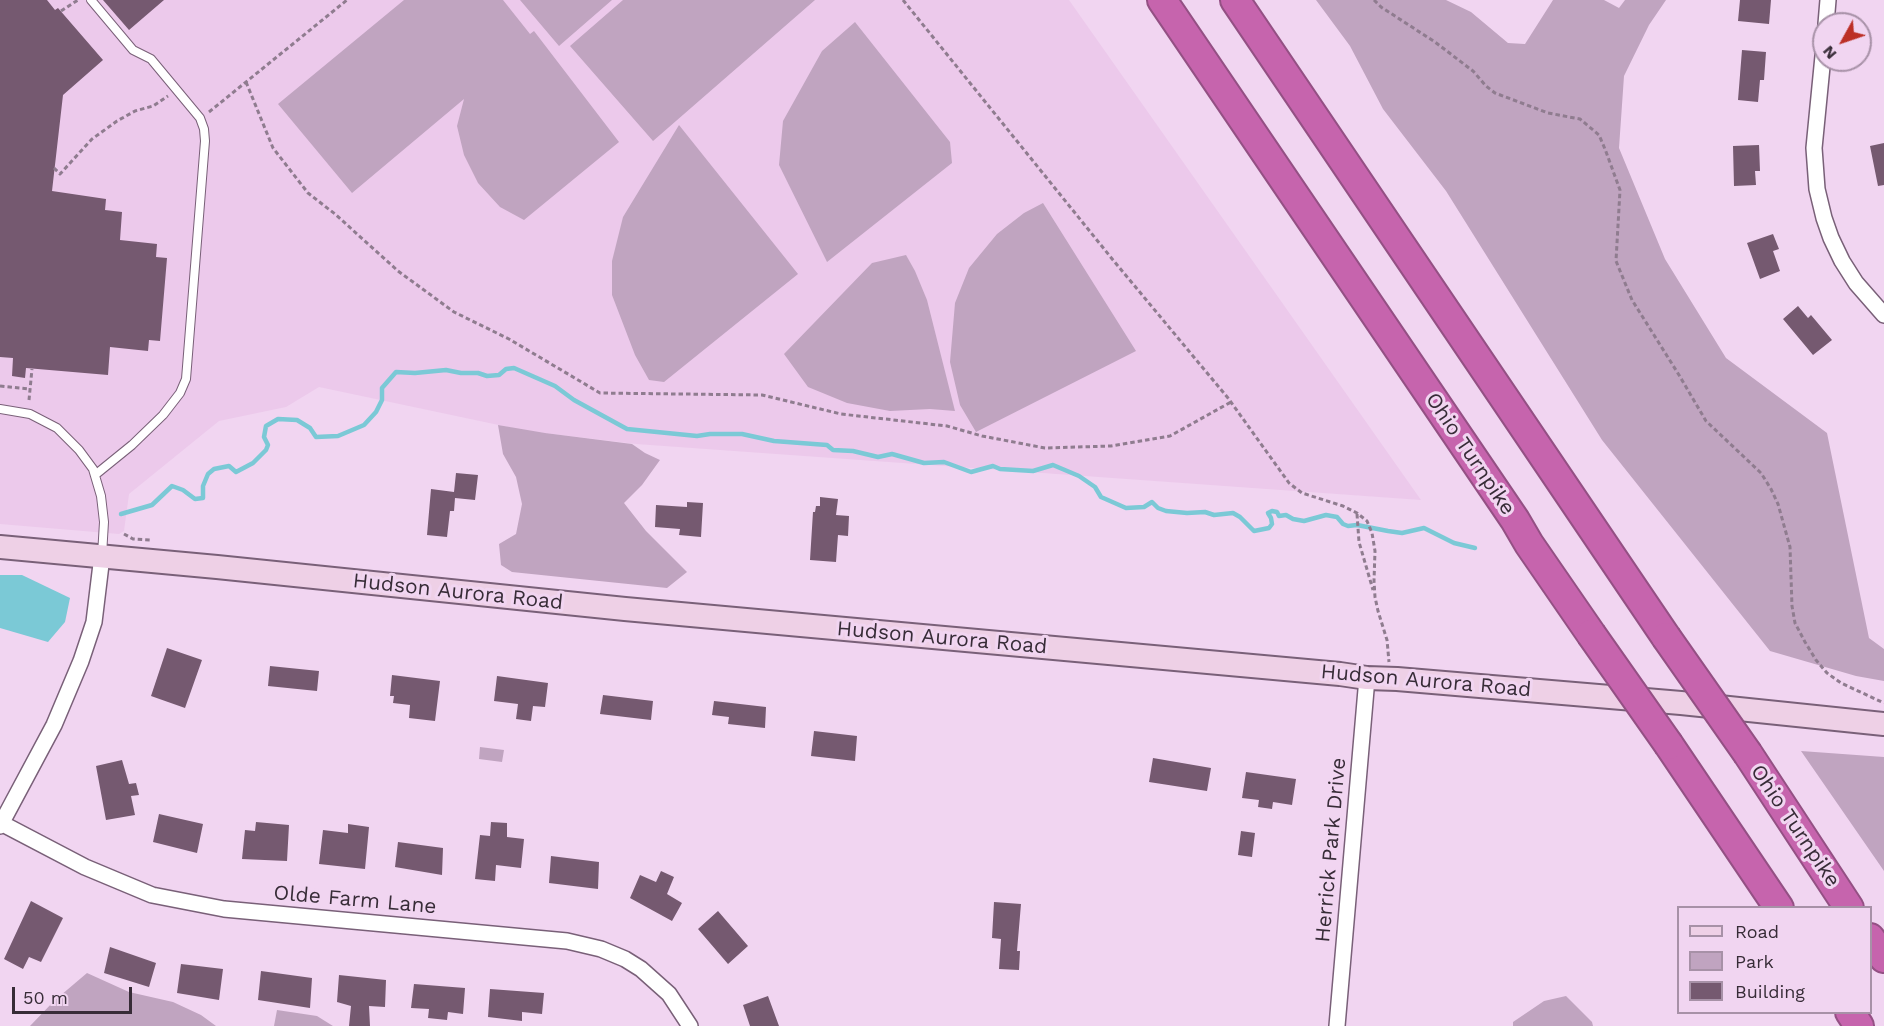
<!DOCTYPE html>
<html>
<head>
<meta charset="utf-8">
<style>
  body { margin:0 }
  #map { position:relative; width:1884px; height:1026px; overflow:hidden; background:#f1d5f1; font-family:"Work Sans",sans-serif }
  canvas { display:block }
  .legend { position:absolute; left:1677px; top:906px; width:195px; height:108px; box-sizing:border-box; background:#f1d5f1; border:2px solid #a791a7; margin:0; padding:8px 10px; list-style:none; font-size:18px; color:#372c37 }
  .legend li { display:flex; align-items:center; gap:12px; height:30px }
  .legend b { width:30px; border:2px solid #a791a7 }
  .north { position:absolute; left:1812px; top:12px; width:60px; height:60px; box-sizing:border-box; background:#f1d5f1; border:2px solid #a791a7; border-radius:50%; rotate:230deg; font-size:16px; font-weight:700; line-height:24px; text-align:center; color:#372c37 }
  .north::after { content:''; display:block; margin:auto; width:21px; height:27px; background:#bc2f26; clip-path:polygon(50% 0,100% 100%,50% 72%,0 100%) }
  .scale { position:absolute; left:12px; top:987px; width:120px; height:27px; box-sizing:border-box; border:3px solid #372c37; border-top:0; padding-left:8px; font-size:18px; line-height:21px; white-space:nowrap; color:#372c37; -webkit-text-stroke:4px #f1d5f1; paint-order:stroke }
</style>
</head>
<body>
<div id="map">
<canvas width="1884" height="1026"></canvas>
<ul class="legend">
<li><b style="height:8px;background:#eed0e6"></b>Road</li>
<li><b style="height:16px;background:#c0a4c0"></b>Park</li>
<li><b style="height:16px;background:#755970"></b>Building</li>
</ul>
<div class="north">N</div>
<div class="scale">50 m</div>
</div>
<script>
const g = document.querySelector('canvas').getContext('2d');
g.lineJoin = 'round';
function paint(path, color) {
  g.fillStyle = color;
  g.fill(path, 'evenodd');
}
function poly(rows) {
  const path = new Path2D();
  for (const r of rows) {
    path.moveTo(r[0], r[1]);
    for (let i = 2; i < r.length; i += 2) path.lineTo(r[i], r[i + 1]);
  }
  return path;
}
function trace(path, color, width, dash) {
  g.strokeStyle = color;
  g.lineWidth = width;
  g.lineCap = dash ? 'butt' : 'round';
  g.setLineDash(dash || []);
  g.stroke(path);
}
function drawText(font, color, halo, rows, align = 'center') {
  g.font = font + ' "Work Sans",sans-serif';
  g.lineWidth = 6;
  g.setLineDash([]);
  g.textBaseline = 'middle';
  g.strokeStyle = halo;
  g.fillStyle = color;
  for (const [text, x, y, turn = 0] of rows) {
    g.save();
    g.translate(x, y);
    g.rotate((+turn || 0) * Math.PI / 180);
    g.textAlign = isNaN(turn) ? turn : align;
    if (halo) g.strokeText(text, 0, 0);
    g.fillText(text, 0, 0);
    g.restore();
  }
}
paint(poly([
  [0,0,1069,0,1421,500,636,444,527,431,319,387,286,407,219,421,129,494,124,531,119,534,0,524]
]), '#ecc9eb');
paint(poly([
  [404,0,503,0,530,34,534,31,619,142,524,220,500,207,478,183,464,155,457,126,464,99,352,193,278,104],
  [520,0,612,0,559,46],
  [623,0,815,0,653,141,570,46],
  [1316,0,1446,0,1471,12,1508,43,1525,44,1553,0,1604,0,1619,8,1625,0,1666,0,1649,25,1624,76,1619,148,1665,259,1726,358,1827,433,1869,638,1884,649,1884,681,1856,676,1770,651,1602,440,1446,191,1383,109,1350,46],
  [855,22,950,142,952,163,827,262,779,165,783,121,822,51],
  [679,125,798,274,664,382,649,380,635,355,612,295,612,261,623,217],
  [1043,203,1136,351,976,432,960,405,950,362,955,303,969,268,997,234,1024,213],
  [906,255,915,271,927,300,955,411,930,409,890,411,847,403,808,387,784,354,872,263],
  [498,425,545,433,632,444,645,453,660,460,642,485,624,503,646,531,687,572,667,588,512,572,501,565,499,544,516,534,522,504,516,477,503,454],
  [480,747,504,750,502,762,479,759],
  [1801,751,1884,757,1884,871],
  [87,973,129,992,173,1002,201,1015,216,1026,30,1026,54,1001],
  [1566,996,1592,1022,1593,1026,1513,1026,1513,1022,1544,1001],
  [277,1010,317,1016,333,1026,274,1026]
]), '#c0a4c0');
paint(poly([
  [0,575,22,575,70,598,65,622,48,642,0,628]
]), '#7bc9d6');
trace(poly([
  [121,514,152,505,172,486,183,490,195,499,203,498,203,486,208,474,214,469,229,466,236,472,253,463,266,450,268,445,264,437,266,426,278,419,297,420,310,428,316,437,338,436,364,425,376,412,382,400,382,388,396,372,415,373,446,370,461,373,478,373,487,376,499,375,506,369,514,368,555,386,574,400,627,429,697,436,710,434,742,434,774,441,827,445,833,450,853,451,878,457,892,454,924,463,944,462,971,472,993,466,1000,469,1033,471,1053,465,1079,476,1095,487,1101,497,1126,508,1144,507,1152,502,1158,508,1166,511,1187,513,1205,512,1214,515,1233,513,1240,517,1254,531,1269,528,1272,524,1271,518,1268,513,1272,511,1277,512,1279,516,1286,515,1293,519,1304,521,1326,515,1337,517,1343,524,1348,526,1357,525,1388,531,1402,533,1424,528,1454,543,1475,548]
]), '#7bc9d6', 4.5);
paint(poly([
  [0,0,47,0,55,10,58,8,103,60,63,95,52,191,106,199,105,210,122,212,120,240,157,244,156,257,167,258,160,341,149,340,148,351,110,347,108,375,26,368,25,378,12,376,13,358,0,357],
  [103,0,164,0,129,30],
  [1740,0,1771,0,1769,24,1738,21],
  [1742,50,1766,52,1764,80,1760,80,1758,102,1738,100],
  [1884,143,1884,185,1878,186,1870,146],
  [1759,145,1760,171,1755,171,1756,185,1734,186,1733,146],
  [1773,234,1779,249,1773,251,1780,271,1760,279,1747,243],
  [1798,306,1808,318,1811,315,1832,340,1813,355,1783,319],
  [456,473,478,475,475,500,455,498,454,511,450,511,447,537,427,535,431,489,454,492],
  [820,497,838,499,836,515,849,516,848,536,838,535,836,562,810,560,813,512,815,512,816,506,820,506],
  [687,502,703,503,701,537,679,535,680,529,655,527,656,505,687,507],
  [167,648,202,660,185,708,151,696],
  [270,666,319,671,317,691,268,686],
  [392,675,440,681,435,721,409,718,410,705,393,703,394,696,390,696],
  [497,676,548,683,545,707,533,706,531,721,516,719,518,704,494,701],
  [603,695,653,701,651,720,600,714],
  [714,701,766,707,765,728,728,724,729,717,712,715],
  [814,731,857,736,855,761,811,756],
  [1153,758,1211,768,1207,791,1149,782],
  [122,760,129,784,136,783,139,795,131,796,135,815,106,820,96,766],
  [1246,772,1296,779,1292,805,1273,802,1272,809,1258,807,1259,800,1242,798],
  [159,814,203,824,197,853,153,842],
  [256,822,289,825,287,861,242,859,245,830,255,831],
  [491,822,507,823,507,837,524,839,521,868,496,865,495,881,475,879,480,835,490,836],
  [348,824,369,827,365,869,319,864,323,830,348,833],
  [1241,831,1255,833,1252,857,1238,855],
  [398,842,443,848,442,875,395,867],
  [551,856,599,862,598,889,549,883],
  [661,871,674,877,667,894,682,903,672,921,630,898,640,875,656,882],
  [31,901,63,918,41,962,29,957,23,969,4,959],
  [994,902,1021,904,1017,951,1020,951,1019,970,999,969,1001,939,992,938],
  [718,911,748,946,728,964,698,929],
  [110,947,156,963,149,987,104,973],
  [181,964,223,969,219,1000,177,993],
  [261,971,312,978,310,1008,258,1000],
  [339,975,386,980,385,1007,369,1006,370,1026,349,1026,351,1006,337,1002],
  [414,984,465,988,463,1014,448,1012,447,1020,428,1018,429,1009,411,1008],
  [490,989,544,993,542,1014,522,1012,522,1021,488,1017],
  [768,996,779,1026,750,1026,743,1005]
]), '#755970');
const lane = poly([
  [91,0,133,50,151,59,200,118,204,129,205,141,186,379,180,393,163,415,132,445,95,475],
  [0,409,30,414,57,428,79,450,93,469,101,496,104,522,102,555]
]);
const street = poly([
  [1826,24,1828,0],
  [1824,46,1814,148,1817,189,1824,218,1831,238,1842,261,1856,283,1884,315],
  [1,823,85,867,152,895,224,909,567,941,601,949,625,959,641,969,669,994,690,1026],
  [0,826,54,725,81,661,94,622,102,556],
  [1337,1026,1367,678]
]);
const secondary = poly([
  [0,547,217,567,625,609,1340,674,1367,678,1397,679,1681,703,1884,724]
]);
const highway = poly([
  [1162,0,1515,520,1529,544,1591,634],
  [1235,0,1666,637],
  [1669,745,1779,908],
  [1748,754,1849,908],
  [1870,938,1884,958],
  [1850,1012,1859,1026]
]);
trace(lane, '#796078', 10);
trace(street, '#796078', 18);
trace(secondary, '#796078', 26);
trace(highway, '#945084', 32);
trace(poly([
  [903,0,1113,260,1228,398,1289,483,1302,493,1343,506,1357,513,1367,521,1372,533,1375,551,1374,581,1375,597,1378,611,1387,640,1389,662],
  [1374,0,1381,7,1435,42,1473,71,1486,86,1495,93,1548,113,1580,119,1599,135,1605,149,1620,190,1616,261,1632,300,1679,375,1706,421,1761,473,1771,489,1778,504,1790,547,1792,606,1795,623,1805,642,1816,660,1827,673,1841,683,1884,703],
  [61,11,78,0],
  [246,82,273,148,308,193,335,214,398,271,454,312,509,339,600,393,762,395,841,414,947,426,982,436,1045,448,1111,446,1170,436,1231,402],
  [209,112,347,0],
  [54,168,60,174,92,139,117,121,135,111,153,106,168,96],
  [0,386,30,389],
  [29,400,32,369],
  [1357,514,1359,542,1373,590],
  [124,534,133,539,150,540]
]), '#8f7c8f', 3, [4.5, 3]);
trace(lane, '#fff', 8);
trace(street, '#fff', 15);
trace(secondary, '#eed0e6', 22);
trace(highway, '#c664ad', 28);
const highwayBridge = poly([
  [1591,634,1669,745],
  [1666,637,1748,754]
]);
trace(highwayBridge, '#945084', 32, []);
trace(highwayBridge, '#c664ad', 28);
drawText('21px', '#372c37', '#f1d5f1', [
  ["Ohio Turnpike",1470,454,56],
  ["Hudson Aurora Road",458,592,6],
  ["Hudson Aurora Road",942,638,5],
  ["Hudson Aurora Road",1426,681,5],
  ["Ohio Turnpike",1795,826,56],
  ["Herrick Park Drive",1331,850,-85],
  ["Olde Farm Lane",355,900,5]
]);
</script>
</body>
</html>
